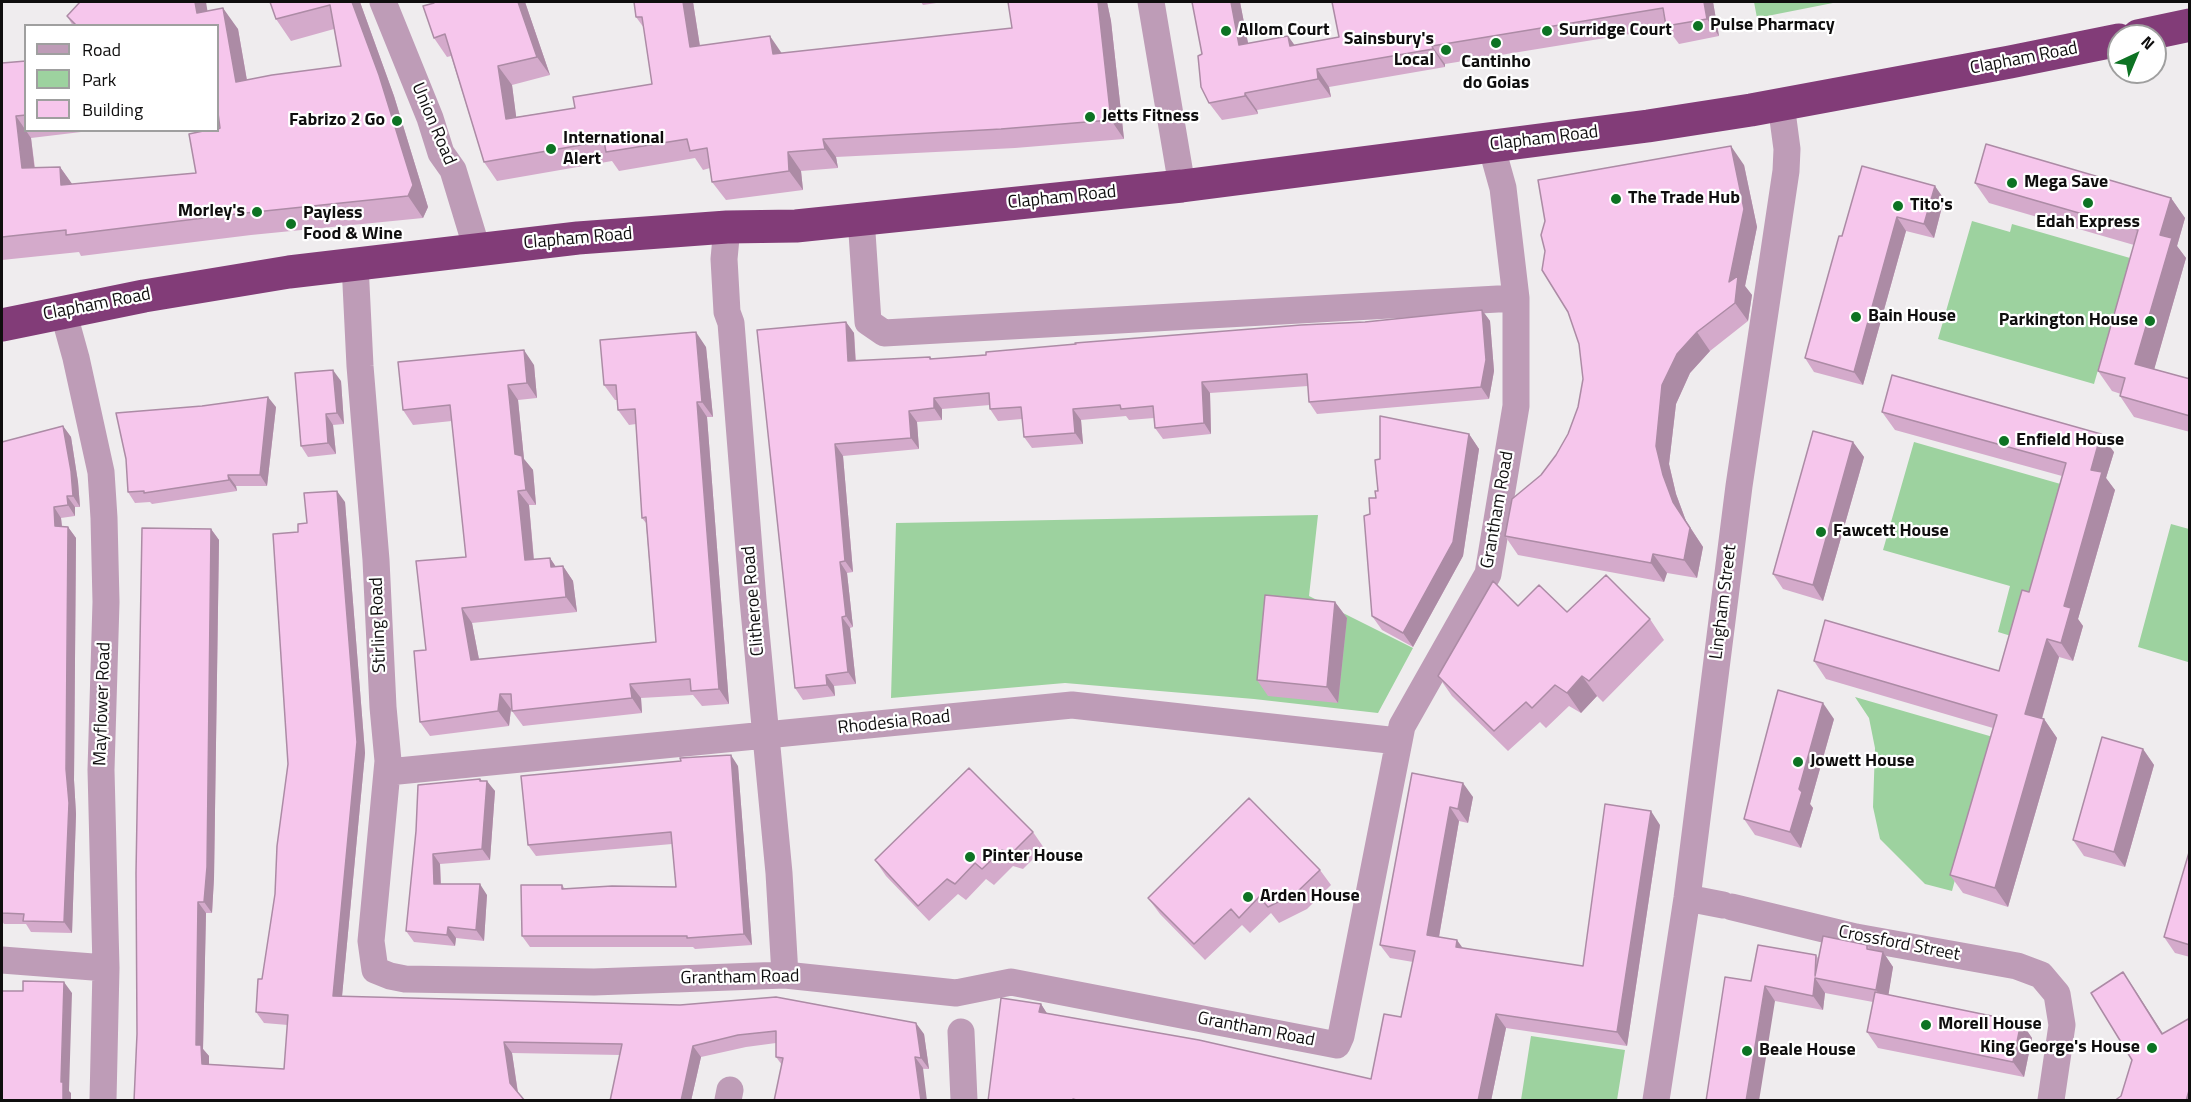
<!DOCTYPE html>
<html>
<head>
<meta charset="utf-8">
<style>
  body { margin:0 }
  #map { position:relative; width:2191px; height:1102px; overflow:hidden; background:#efecee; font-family:"Titillium Web",sans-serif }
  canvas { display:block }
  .frame { position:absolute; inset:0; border:3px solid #0f0e0e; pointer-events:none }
  .legend { position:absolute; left:24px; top:24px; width:195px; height:108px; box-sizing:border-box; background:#fff; border:2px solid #9f9f9f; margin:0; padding:8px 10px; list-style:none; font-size:18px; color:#0f0e0e }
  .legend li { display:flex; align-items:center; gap:12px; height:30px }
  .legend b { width:30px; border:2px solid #9f9f9f }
  .north { position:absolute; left:2107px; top:24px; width:60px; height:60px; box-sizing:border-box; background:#fff; border:2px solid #9f9f9f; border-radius:50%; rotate:44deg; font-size:16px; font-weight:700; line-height:24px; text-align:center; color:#0f0e0e }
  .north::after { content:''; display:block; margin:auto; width:21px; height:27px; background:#0d7323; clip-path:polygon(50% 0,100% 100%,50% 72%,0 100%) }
</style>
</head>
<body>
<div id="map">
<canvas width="2191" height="1102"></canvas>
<div class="frame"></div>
<ul class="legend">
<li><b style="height:8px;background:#be9cb7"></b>Road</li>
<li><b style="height:16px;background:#9dd29f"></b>Park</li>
<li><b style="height:16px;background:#f6c6ec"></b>Building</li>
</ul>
<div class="north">N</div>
</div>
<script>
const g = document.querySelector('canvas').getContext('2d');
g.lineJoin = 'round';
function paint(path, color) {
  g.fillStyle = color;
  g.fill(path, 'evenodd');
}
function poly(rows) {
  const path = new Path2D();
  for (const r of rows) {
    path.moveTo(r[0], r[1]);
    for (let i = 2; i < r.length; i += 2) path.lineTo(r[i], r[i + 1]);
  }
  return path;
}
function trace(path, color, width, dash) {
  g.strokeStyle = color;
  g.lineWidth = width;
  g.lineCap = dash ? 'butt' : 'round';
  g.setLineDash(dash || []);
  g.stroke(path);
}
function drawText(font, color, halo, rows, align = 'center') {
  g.font = font + ' "Titillium Web",sans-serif';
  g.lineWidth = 4.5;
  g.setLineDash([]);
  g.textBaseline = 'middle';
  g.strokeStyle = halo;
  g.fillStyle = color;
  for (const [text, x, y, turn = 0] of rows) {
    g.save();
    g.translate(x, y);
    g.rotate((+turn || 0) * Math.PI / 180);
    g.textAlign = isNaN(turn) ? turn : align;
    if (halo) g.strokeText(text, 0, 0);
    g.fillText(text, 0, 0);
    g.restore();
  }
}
paint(poly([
  [1754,2,1838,2,1757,18],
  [1972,221,2010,232,2012,224,2130,258,2094,384,1938,339],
  [1914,442,2064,485,2021,639,1998,632,2010,586,1883,550],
  [1318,515,1309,596,1413,648,1378,713,1254,699,1065,683,891,698,896,523],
  [2171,524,2189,529,2188,662,2138,647],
  [1855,697,1993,737,1952,891,1925,884,1880,839,1873,807,1875,748,1869,718],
  [1531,1036,1625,1050,1617,1100,1521,1100]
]), '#9dd29f');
trace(poly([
  [383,2,430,118,441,153,453,170,477,249],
  [1151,2,1182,186],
  [861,218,868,322,884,333,1516,298],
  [727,227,724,259,727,312,731,323,753,600,779,873,785,975],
  [355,264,360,366,376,560,383,707,388,761,371,941,375,970,390,976,405,979,594,982,785,975,956,993,1011,982,1337,1045,1341,1036,1402,726,1488,574,1516,406,1516,298,1503,188,1491,145],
  [63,311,76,358,101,472,104,518,106,602,101,770,106,968,103,1100],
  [388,772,1072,705,1398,741],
  [1687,898,1723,905],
  [1732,907,1856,937,2017,966,2041,975,2057,994,2062,1025,2051,1100],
  [2,960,106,968],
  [961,1032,964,1100],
  [728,1100,730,1090],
  [1656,1100,1687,898,1739,486,1786,171,1787,149,1781,104]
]), '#be9cb7', 27);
trace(poly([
  [2138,36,2190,25],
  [2,325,144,296,289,272,578,238,727,227,796,226,1182,186,1648,126,1751,110,2010,62,2119,40]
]), '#823c78', 33);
paint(poly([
  [270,2,360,2,394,96,428,207,423,218,251,235,81,256,79,252,2,260,2,63,26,61,26,130,81,130,81,132,31,138,35,168,60,167,72,184,196,173,220,128,218,26,73,26,67,16,207,11,238,29,247,80,341,66,334,29,291,41,276,19],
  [433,2,525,2,550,75,512,85,516,117,575,108,652,84,644,28,636,17,634,2,693,2,700,46,782,53,1012,28,1008,2,1107,2,1111,21,1124,139,1015,148,836,157,838,168,801,171,803,190,726,200,712,182,710,168,703,170,695,158,619,171,612,161,497,181,484,162,451,56,447,57,434,38],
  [921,2,943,2,923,5],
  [1240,2,1248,44,1288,36,1294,45,1339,37,1332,2,1713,2,1719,36,1679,44,1667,28,1445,64,1445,67,1329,87,1331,97,1257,110,1258,114,1222,120,1209,103,1202,54],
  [1744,165,1757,227,1745,286,1752,295,1748,321,1710,351,1690,373,1676,404,1669,464,1676,494,1686,521,1703,547,1697,578,1667,573,1664,582,1518,555,1505,536,1541,475,1556,455,1568,434,1578,407],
  [1975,183,2171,198,2185,218,2177,246,2186,258,2154,369,2190,379,2190,432,2134,417,2120,396,2121,394,2112,391,2098,371,2134,245,1989,203],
  [1944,199,1934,238,1906,231,1863,385,1814,372,1805,358,1842,236],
  [1482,310,1490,321,1494,371,1489,399,1317,414,1309,402,1308,386,1210,393,1211,434,1163,439,1155,428,1154,418,1129,420,1126,416,1081,420,1083,444,1032,448,1024,437,1022,419,998,421,990,409,990,405,942,409,942,420,917,422,919,449,843,456,853,572,847,573,853,627,850,628,856,684,834,686,835,696,803,700,795,688,846,322,854,333,856,361,930,357,932,359,1365,322],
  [706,347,713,417,707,417,729,704,702,706,693,695,641,698,642,713,523,726,512,711,512,709,511,709,509,726,430,736,420,722,426,650,466,557,452,421,413,425,403,410,534,365,537,398,518,400,524,459,533,470,536,505,529,505,534,559,550,558,556,567,563,566,573,581,577,612,472,623,479,659,656,642,646,523,642,518,636,424,629,425,618,410,617,400,615,400,604,385],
  [341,381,344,424,333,425,336,454,308,457,301,446],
  [276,407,267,486,236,486,237,491,152,504,150,502,135,503,128,492],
  [1882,412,2114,452,2106,478,2115,490,2078,619,2083,626,2073,661,2059,657,2042,719,2044,719,2057,738,2008,907,1963,893,1950,875,1993,728,1826,679,1814,661,1999,671,2029,592,2062,476,1895,430],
  [63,426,71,437,78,482,80,507,75,507,75,516,61,518,62,526,68,527,76,538,74,780,76,814,72,933,31,932,26,924,4,924,2,921,2,442],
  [1469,434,1479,449,1463,556,1413,647,1382,630,1372,616,1370,514,1378,491,1380,459],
  [1853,442,1864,457,1823,601,1783,589,1773,574],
  [345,502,365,753,342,996,924,1034,929,1069,782,1065,776,1057,776,1043,746,1047,701,1057,691,1101,610,1101,620,1055,512,1053,518,1092,134,1101,211,529,219,540,214,878,212,913,206,913,203,1049,209,1056,209,1064,284,1069,288,1025,264,1023,256,1012,262,979,275,894,288,764,298,532,307,523],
  [1335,602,1347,618,1338,703,1268,696,1257,680],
  [1518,606,1567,612,1650,619,1664,640,1603,702,1597,696,1581,713,1569,706,1546,728,1540,722,1508,751,1452,696,1438,676],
  [1834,719,1810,804,1813,808,1801,848,1755,835,1744,819],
  [2143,749,2154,765,2125,867,2084,856,2073,840],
  [738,766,752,945,695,949,693,947,530,947,522,936,562,885,565,889,676,887,672,844,536,856,528,845],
  [1412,773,1473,797,1468,823,1459,821,1439,937,1463,948,1583,966,1660,825,1627,1046,1506,1028,1491,1101,988,1101,1041,1004,1047,1014,1371,1079,1401,1017,1413,962,1390,958,1380,945],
  [480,779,495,791,490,860,440,864,441,884,487,895,484,941,456,938,455,946,414,942,406,931,416,831],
  [1033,832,1044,848,1023,869,1013,866,994,885,986,879,966,900,958,894,929,921,886,876,875,860],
  [2190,849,2190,957,2175,953,2164,937],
  [1320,870,1331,885,1307,909,1279,923,1271,913,1250,933,1242,925,1205,960,1160,914,1148,898],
  [1867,945,1871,950,1883,952,1893,967,1888,995,2021,1022,2032,1038,2024,1077,1878,1048,1867,1032,1873,1002,1825,993,1823,1010,1775,1001,1751,981,1816,955,1818,958]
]), '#d4aacb');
paint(poly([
  [195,2,206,2,210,26,197,13],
  [352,2,360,2,394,96,428,207,423,218,408,196],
  [518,2,525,2,550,75,537,57],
  [683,2,693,2,703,66,690,47],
  [1098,2,1107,2,1111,21,1124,139,1111,120],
  [1231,2,1240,2,1252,63,1239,45],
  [1704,2,1713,2,1719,36,1707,19],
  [223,8,238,29,251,104,236,82],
  [770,36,783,55,773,54],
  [1288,36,1301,54,1290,46],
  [1432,46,1445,64,1445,67,1433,49],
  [498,66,512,85,519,138,506,119],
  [1317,69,1329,87,1331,97,1318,79],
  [1245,93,1257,110,1258,114,1245,96],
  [16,116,31,138,37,190,22,168],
  [823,139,836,157,838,168,825,149],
  [1731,146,1744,165,1757,227,1745,286,1752,295,1748,321,1735,303,1729,282],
  [788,152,801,171,803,190,789,171],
  [60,167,75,188,61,185],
  [1935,186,1944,199,1934,238,1924,224],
  [2171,198,2185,218,2177,246,2186,258,2150,384,2135,364,2160,235],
  [1897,217,1906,231,1863,385,1854,372],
  [1482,310,1490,321,1494,371,1489,399,1481,387],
  [846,322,854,333,856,372,848,361],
  [696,332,706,347,713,417,702,402],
  [1697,332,1710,351,1690,373,1676,404,1669,464,1676,494,1686,521,1703,547,1697,578,1684,560,1673,502,1663,475,1656,446,1662,385,1677,354],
  [524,350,534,365,537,398,527,383],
  [333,370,341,381,344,424,337,413],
  [1202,382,1210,393,1211,434,1204,423],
  [508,385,518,400,524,459,533,470,536,505,526,490,515,454],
  [268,397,276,407,267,486,260,475],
  [934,398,942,409,942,420,934,408],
  [697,402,707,417,729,704,719,689],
  [1073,409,1081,420,1083,444,1075,433],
  [909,411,917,422,919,449,911,438],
  [326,414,333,425,336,454,328,443],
  [63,426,71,437,78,482,80,507,73,496],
  [1469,434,1479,449,1463,556,1413,647,1403,633],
  [2101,434,2114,452,2106,478,2115,490,2078,619,2083,626,2073,661,2061,643,2064,606,2091,470],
  [1853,442,1864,457,1823,601,1813,585],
  [835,444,843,456,853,572,845,561],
  [228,475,236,486,237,491,229,480],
  [337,491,345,502,365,753,341,1007,333,996],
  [518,491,529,505,535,575,525,560],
  [67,496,75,507,75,516,68,505],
  [54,507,61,518,63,537,55,526],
  [68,527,76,538,74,780,76,814,72,933,64,922,66,769],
  [211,529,219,540,214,878,212,913,204,902],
  [1653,554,1667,573,1664,582,1651,563],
  [550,558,560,573,551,567],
  [840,562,847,573,853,627,846,616],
  [563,566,573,581,577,612,566,597],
  [1335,602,1347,618,1338,703,1327,687],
  [462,608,472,623,482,675,471,660],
  [842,617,850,628,856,684,848,672],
  [2047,639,2059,657,2038,732,2025,714],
  [826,675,834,686,835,696,827,685],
  [1582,676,1597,696,1581,713,1567,693],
  [630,684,641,698,642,713,632,698],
  [500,694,511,709,509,726,498,711],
  [1823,703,1834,719,1810,804,1813,808,1801,848,1790,832,1799,789],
  [2044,719,2057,738,2008,907,1995,888],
  [2143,749,2154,765,2125,867,2114,852],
  [731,755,738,766,752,945,744,934],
  [480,779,486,788,487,781,495,791,490,860,482,849],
  [1463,783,1473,797,1468,823,1458,809],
  [1450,807,1459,821,1437,948,1427,935],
  [1651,811,1660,825,1627,1046,1617,1032],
  [433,854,440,864,441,894,434,884],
  [480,884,487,895,484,941,476,930],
  [198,902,206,913,203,1049,209,1056,209,1075,202,1064,196,1045],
  [448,927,456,938,455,946,447,935],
  [1457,940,1467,954,1456,947],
  [1883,952,1893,967,1887,1004,1876,990],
  [2123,972,2137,993,2176,1054,2162,1034],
  [1815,978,1825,993,1823,1010,1813,996],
  [64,982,72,993,69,1091,71,1093,71,1101,63,1101,61,1082],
  [1765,986,1775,1001,1759,1101,1746,1101],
  [1041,1004,1050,1018,1039,1012],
  [1496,1014,1506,1028,1491,1101,1478,1101],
  [2021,1022,2032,1038,2024,1077,2013,1062],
  [916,1023,924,1034,929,1069,921,1058],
  [504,1042,512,1053,518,1094,510,1083],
  [693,1046,701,1057,691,1101,681,1101],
  [915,1057,923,1068,927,1101,921,1101],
  [2190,1087,2190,1101,2186,1101]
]), '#ac8ba5');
const building = poly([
  [80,2,195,2,197,13,223,8,236,82,272,75,341,66,330,5,276,19,270,2,352,2,379,75,413,185,408,196,236,214,66,235,66,230,2,237,2,63,26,61,26,115,16,116,22,168,60,167,61,185,196,173,189,134,208,130,218,130,218,129,220,128,218,113,218,26,77,26,67,16,80,2],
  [433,2,518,2,537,57,498,66,506,119,575,108,573,97,652,84,642,17,636,17,634,2,683,2,690,47,770,36,773,54,1012,28,1008,2,1098,2,1111,120,1001,129,823,139,825,149,788,152,789,171,712,182,707,148,690,151,687,139,606,152,604,141,484,162,445,34,434,38,423,6,434,3,433,2],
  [1192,2,1231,2,1239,45,1288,36,1290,46,1339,37,1332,2,1704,2,1707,19,1666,26,1663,8,1432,46,1433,49,1317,69,1318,79,1245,93,1245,96,1209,103,1201,87,1198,56,1202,54,1192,2],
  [1986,144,2171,198,2160,235,2172,238,2135,364,2190,379,2190,416,2120,396,2125,378,2098,371,2138,230,1975,183,1986,144],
  [1731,146,1744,209,1729,282,1738,276,1735,303,1697,332,1677,354,1662,385,1656,446,1663,475,1673,502,1690,528,1684,560,1653,554,1651,563,1505,536,1512,499,1541,475,1556,455,1568,434,1578,407,1583,379,1579,344,1568,312,1542,270,1545,251,1541,235,1545,221,1538,180,1731,146],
  [1862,166,1935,186,1924,224,1897,217,1854,372,1805,358,1839,236,1842,236,1862,166],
  [1482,310,1486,360,1481,387,1309,402,1307,374,1202,382,1204,423,1155,428,1153,406,1121,409,1120,405,1073,409,1075,433,1024,437,1021,407,990,409,989,393,934,398,934,408,909,411,911,438,835,444,845,561,840,562,846,616,842,617,848,672,826,675,827,685,795,688,757,330,846,322,848,361,930,357,930,359,986,355,986,352,1076,344,1075,343,1301,325,1365,322,1482,310],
  [696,332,702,402,697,402,719,689,691,691,690,679,630,684,632,698,512,711,511,694,500,694,498,711,420,722,414,651,426,650,416,561,466,557,450,405,403,410,398,362,524,350,527,383,508,385,515,454,522,456,526,490,518,491,525,560,550,558,551,567,563,566,566,597,462,608,471,660,656,642,646,517,642,518,635,409,618,410,616,385,604,385,600,340,696,332],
  [333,370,337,413,326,414,328,443,301,446,295,373,333,370],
  [1892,375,2101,434,2091,470,2102,472,2064,606,2071,608,2061,643,2047,639,2025,714,2044,719,1995,888,1950,875,1997,715,1814,661,1825,620,1999,671,2022,590,2029,592,2066,463,1882,412,1892,375],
  [268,397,260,475,228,475,229,480,144,493,144,491,128,492,126,459,116,413,202,406,268,397],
  [1380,416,1469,434,1453,542,1403,633,1372,616,1364,516,1370,514,1369,498,1376,498,1375,491,1378,491,1375,460,1380,459,1380,416],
  [63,426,71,471,73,496,67,496,68,505,54,507,55,526,68,527,66,769,69,803,64,922,23,921,24,914,2,913,2,442,63,426],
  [1813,431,1853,442,1813,585,1773,574,1813,431],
  [337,491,357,742,333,996,680,1005,776,997,916,1023,921,1058,915,1057,921,1101,774,1101,783,1058,776,1057,776,1031,738,1035,693,1046,681,1101,610,1101,622,1044,504,1042,510,1083,525,1101,134,1101,137,1034,136,873,142,528,211,529,207,867,204,902,198,902,196,1045,201,1045,202,1064,284,1069,288,1015,256,1012,258,979,262,979,275,894,277,846,288,764,273,534,298,532,298,524,307,523,304,493,337,491],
  [1606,575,1650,619,1589,681,1582,676,1567,693,1555,685,1532,708,1526,702,1494,731,1438,676,1493,581,1518,606,1539,585,1567,612,1606,575],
  [1265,595,1335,602,1327,687,1257,680,1265,595],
  [1778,690,1823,703,1799,789,1802,792,1790,832,1744,819,1778,690],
  [2102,737,2143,749,2114,852,2073,840,2102,737],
  [731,755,744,934,687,938,687,936,522,936,521,885,562,885,562,889,612,886,676,887,671,832,528,845,521,776,681,761,680,758,731,755],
  [969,768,1033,832,1012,853,1002,850,982,869,975,863,955,884,947,879,918,906,875,860,969,768],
  [1412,773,1463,783,1458,809,1450,807,1427,935,1457,940,1456,947,1583,966,1605,804,1651,811,1617,1032,1496,1014,1478,1101,1080,1101,1073,1099,1073,1101,988,1101,1001,998,1041,1004,1039,1012,1199,1040,1371,1079,1384,1014,1401,1017,1415,951,1380,945,1412,773],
  [480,779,480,781,487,781,482,849,433,854,434,884,480,884,476,930,448,927,447,935,406,931,416,831,418,785,480,779],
  [1249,798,1320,870,1296,893,1268,907,1259,897,1239,918,1231,909,1194,944,1148,898,1249,798],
  [2190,849,2190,945,2164,937,2190,849],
  [1823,936,1867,945,1867,949,1883,952,1876,990,1815,978,1813,996,1765,986,1746,1101,1706,1101,1725,977,1751,981,1758,945,1816,955,1815,976,1823,936],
  [2123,972,2162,1034,2190,1018,2190,1087,2186,1101,2114,1101,2121,1096,2132,1060,2091,993,2123,972],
  [23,981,64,982,61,1082,63,1082,63,1101,2,1101,2,991,23,991,23,981],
  [1875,992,2021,1022,2013,1062,1867,1032,1875,992]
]);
paint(building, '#f6c6ec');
trace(building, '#ac8ba5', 1.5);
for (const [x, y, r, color] of [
  [1698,26,6,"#0d7323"],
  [1226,31,6,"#0d7323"],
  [1547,31,6,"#0d7323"],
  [1496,43,6,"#0d7323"],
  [1446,50,6,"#0d7323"],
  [1090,117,6,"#0d7323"],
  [397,121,6,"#0d7323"],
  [551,149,6,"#0d7323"],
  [2012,183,6,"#0d7323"],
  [1616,199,6,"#0d7323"],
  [2088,203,6,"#0d7323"],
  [1898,206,6,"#0d7323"],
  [257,212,6,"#0d7323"],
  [291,224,6,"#0d7323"],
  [1856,317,6,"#0d7323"],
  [2150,321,6,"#0d7323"],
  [2004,441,6,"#0d7323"],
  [1821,532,6,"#0d7323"],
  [1798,762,6,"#0d7323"],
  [970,857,6,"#0d7323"],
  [1248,897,6,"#0d7323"],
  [1926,1025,6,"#0d7323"],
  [2152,1048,6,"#0d7323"],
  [1747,1051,6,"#0d7323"]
]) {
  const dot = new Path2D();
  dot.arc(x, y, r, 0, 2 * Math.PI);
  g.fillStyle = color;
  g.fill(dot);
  trace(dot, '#fff', 2);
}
drawText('bold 18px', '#0f0e0e', '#fff', [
  ["Pulse Pharmacy",1710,26],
  ["Allom Court",1238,31],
  ["Surridge Court",1559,31],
  ["Sainsbury's",1434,40,"right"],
  ["Local",1434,61,"right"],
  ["Cantinho",1496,63,"center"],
  ["do Goias",1496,84,"center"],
  ["Jetts Fitness",1102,117],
  ["Fabrizo 2 Go",385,121,"right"],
  ["International",563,139],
  ["Alert",563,160],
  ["Mega Save",2024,183],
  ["The Trade Hub",1628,199],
  ["Tito's",1910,206],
  ["Morley's",245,212,"right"],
  ["Payless",303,214],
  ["Food & Wine",303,235],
  ["Edah Express",2088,223,"center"],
  ["Bain House",1868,317],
  ["Parkington House",2138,321,"right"],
  ["Enfield House",2016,441],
  ["Fawcett House",1833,532],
  ["Jowett House",1810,762],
  ["Pinter House",982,857],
  ["Arden House",1260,897],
  ["Morell House",1938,1025],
  ["King George's House",2140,1048,"right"],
  ["Beale House",1759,1051]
], 'left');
drawText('18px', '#0f0e0e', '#fff', [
  ["Clapham Road",2024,59,-11],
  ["Union Road",433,124,67],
  ["Clapham Road",1544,139,-7],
  ["Clapham Road",1062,198,-6],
  ["Clapham Road",578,239,-5],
  ["Clapham Road",97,305,-11],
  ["Grantham Road",1498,510,-80],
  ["Clitheroe Road",754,601,-95],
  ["Lingham Street",1724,602,-83],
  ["Stirling Road",379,625,-92],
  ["Mayflower Road",103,704,-88],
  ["Rhodesia Road",894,723,-6],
  ["Crossford Street",1899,944,11],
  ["Grantham Road",740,978,-1],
  ["Grantham Road",1256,1030,11]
]);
</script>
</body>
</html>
